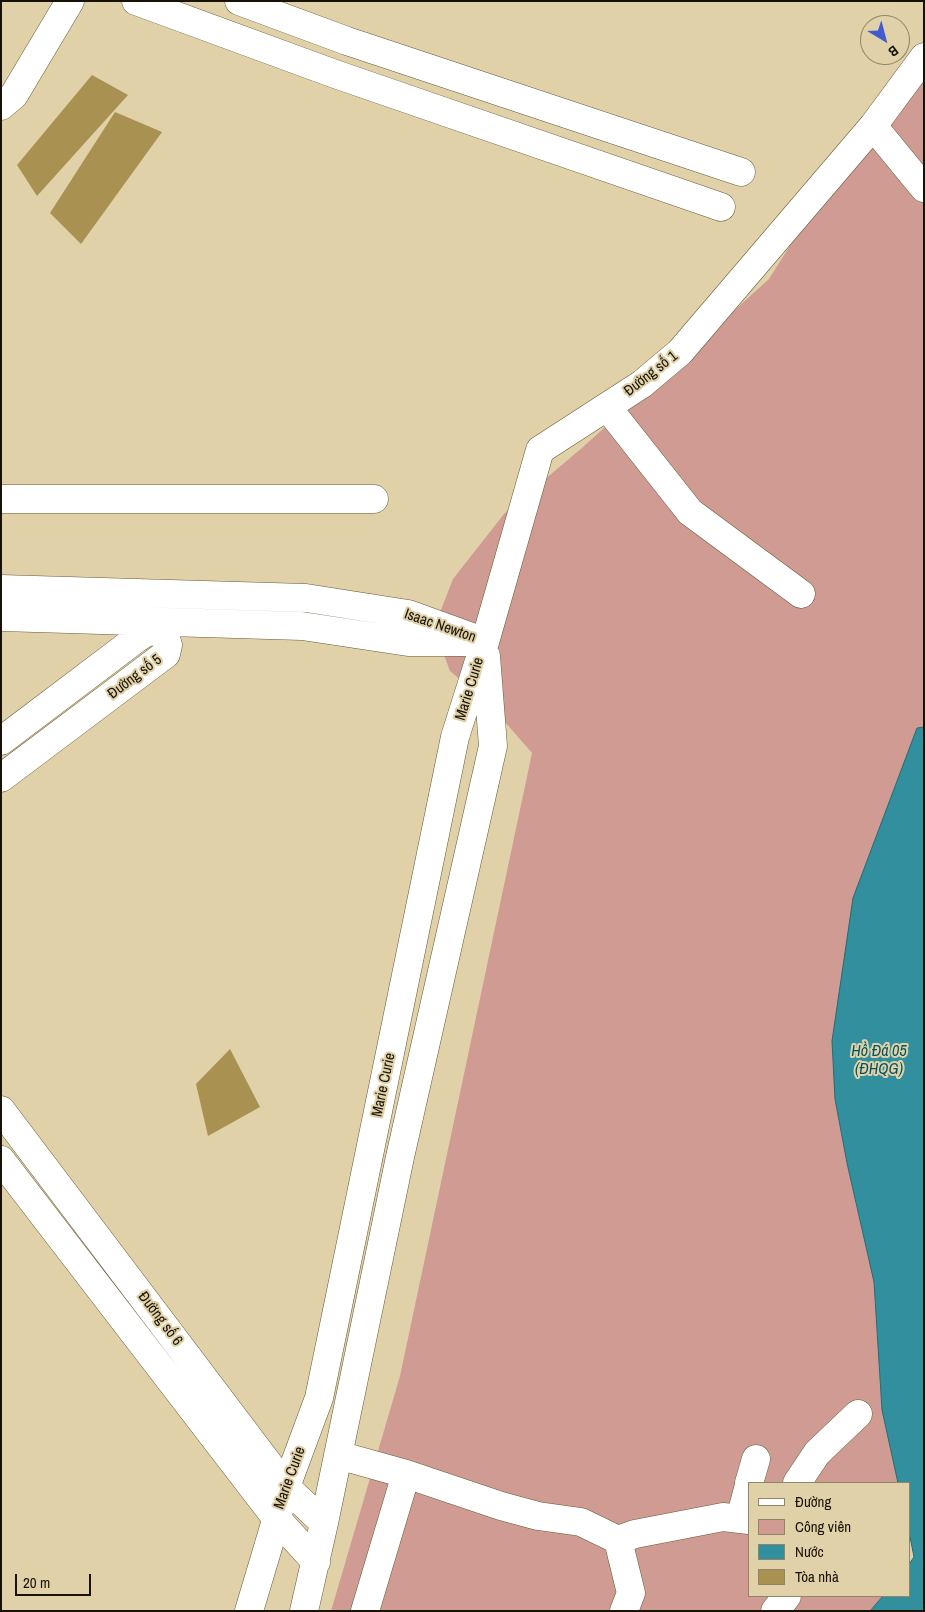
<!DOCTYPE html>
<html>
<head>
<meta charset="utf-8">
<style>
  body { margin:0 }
  #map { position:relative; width:925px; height:1612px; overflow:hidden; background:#e0d1a9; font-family:"Archivo Narrow",sans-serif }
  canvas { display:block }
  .frame { position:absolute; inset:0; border:2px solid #171204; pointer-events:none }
  .legend { position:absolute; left:748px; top:1482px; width:162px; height:115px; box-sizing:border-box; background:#e0d1a9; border:1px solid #908567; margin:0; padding:6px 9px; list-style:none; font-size:15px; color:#171204 }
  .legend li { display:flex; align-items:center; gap:10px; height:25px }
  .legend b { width:25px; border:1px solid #908567 }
  .north { position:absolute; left:860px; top:15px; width:50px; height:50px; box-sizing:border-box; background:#e0d1a9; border:1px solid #908567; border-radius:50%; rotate:143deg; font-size:14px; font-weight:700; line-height:20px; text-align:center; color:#171204 }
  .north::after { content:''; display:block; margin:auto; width:18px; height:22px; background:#425bce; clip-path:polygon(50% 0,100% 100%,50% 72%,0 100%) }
  .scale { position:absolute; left:15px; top:1574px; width:76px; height:22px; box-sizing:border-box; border:2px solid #171204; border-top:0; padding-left:6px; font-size:15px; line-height:18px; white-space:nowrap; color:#171204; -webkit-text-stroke:4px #e0d1a9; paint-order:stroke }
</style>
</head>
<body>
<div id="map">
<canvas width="925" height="1612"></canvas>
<div class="frame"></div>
<ul class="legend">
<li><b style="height:6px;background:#fff"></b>Đường</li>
<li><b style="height:14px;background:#d09b92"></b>Công viên</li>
<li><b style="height:14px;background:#318f9e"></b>Nước</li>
<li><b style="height:14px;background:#a99151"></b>Tòa nhà</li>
</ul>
<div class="north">B</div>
<div class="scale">20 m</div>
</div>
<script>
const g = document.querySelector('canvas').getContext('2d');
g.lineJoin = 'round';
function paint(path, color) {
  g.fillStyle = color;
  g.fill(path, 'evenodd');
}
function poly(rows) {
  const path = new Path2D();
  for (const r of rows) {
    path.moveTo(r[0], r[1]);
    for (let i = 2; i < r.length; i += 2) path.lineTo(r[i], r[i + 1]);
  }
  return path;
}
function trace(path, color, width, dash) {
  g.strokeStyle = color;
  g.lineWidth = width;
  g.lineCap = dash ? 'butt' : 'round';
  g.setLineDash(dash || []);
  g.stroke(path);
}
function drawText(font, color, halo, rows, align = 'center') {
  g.font = font + ' "Archivo Narrow",sans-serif';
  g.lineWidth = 4;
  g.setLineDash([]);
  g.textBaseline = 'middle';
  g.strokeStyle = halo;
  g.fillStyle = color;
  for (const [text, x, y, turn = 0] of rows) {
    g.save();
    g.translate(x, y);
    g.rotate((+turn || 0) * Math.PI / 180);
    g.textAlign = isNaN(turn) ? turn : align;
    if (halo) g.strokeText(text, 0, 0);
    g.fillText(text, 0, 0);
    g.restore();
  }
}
paint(poly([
  [924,77,924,727,917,728,835,1099,847,1163,874,1282,882,1410,898,1483,749,1483,749,1596,883,1596,870,1611,331,1611,400,1376,532,753,492,707,450,671,434,628,453,579,504,514,583,447,769,279,813,209]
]), '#d09b92');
const water = poly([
  [924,727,924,1611,870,1611,883,1596,909,1596,909,1564,914,1557,909,1532,909,1483,898,1483,882,1410,874,1282,847,1163,835,1099,832,1041,853,898,917,728,924,727]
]);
paint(water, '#318f9e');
trace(water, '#296a70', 1);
paint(poly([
  [92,75,128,95,37,196,17,165],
  [115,112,162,132,81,244,50,213],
  [230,1049,260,1107,208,1136,196,1084]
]), '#a99151');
const minor = poly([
  [136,1,335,74,721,207],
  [239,1,347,41,741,172],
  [1,106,14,95,70,1],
  [873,126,924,188],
  [607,407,690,512,801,594],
  [1,499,374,499],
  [1,589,306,598,408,614,485,642],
  [1,617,302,626,408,642,466,642],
  [1,741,136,639,147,632,157,631,165,636,168,645,166,654,1,778],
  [1,1110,286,1487,324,1523],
  [1,1160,276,1518,316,1562],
  [338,1455,406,1474,501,1506,538,1516,581,1522,618,1540,635,1534,723,1517,749,1520],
  [749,1483,756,1459],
  [797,1483,817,1453,858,1414],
  [740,1519,749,1485],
  [618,1540,631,1593,624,1611],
  [249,1611,286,1487,319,1398,455,737,485,642,540,450,642,384,680,352,873,126,924,57],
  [304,1611,324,1523,400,1157,493,746,486,656],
  [365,1611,406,1474],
  [775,1611,787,1596]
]);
trace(minor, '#685a37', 29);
trace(minor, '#fff', 28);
drawText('15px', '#171204', '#e0d1a9', [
  ["Đường số 1",651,374,-38],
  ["Isaac Newton",440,626,19],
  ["Đường số 5",135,677,-37],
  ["Marie Curie",470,689,-73],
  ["Marie Curie",384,1085,-78],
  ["Đường số 6",160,1319,53],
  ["Marie Curie",290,1478,-70]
]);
drawText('italic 16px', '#00545f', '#e0d1a9', [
  ["Hồ Đá 05",879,1052],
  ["(ĐHQG)",879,1070]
]);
</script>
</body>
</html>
